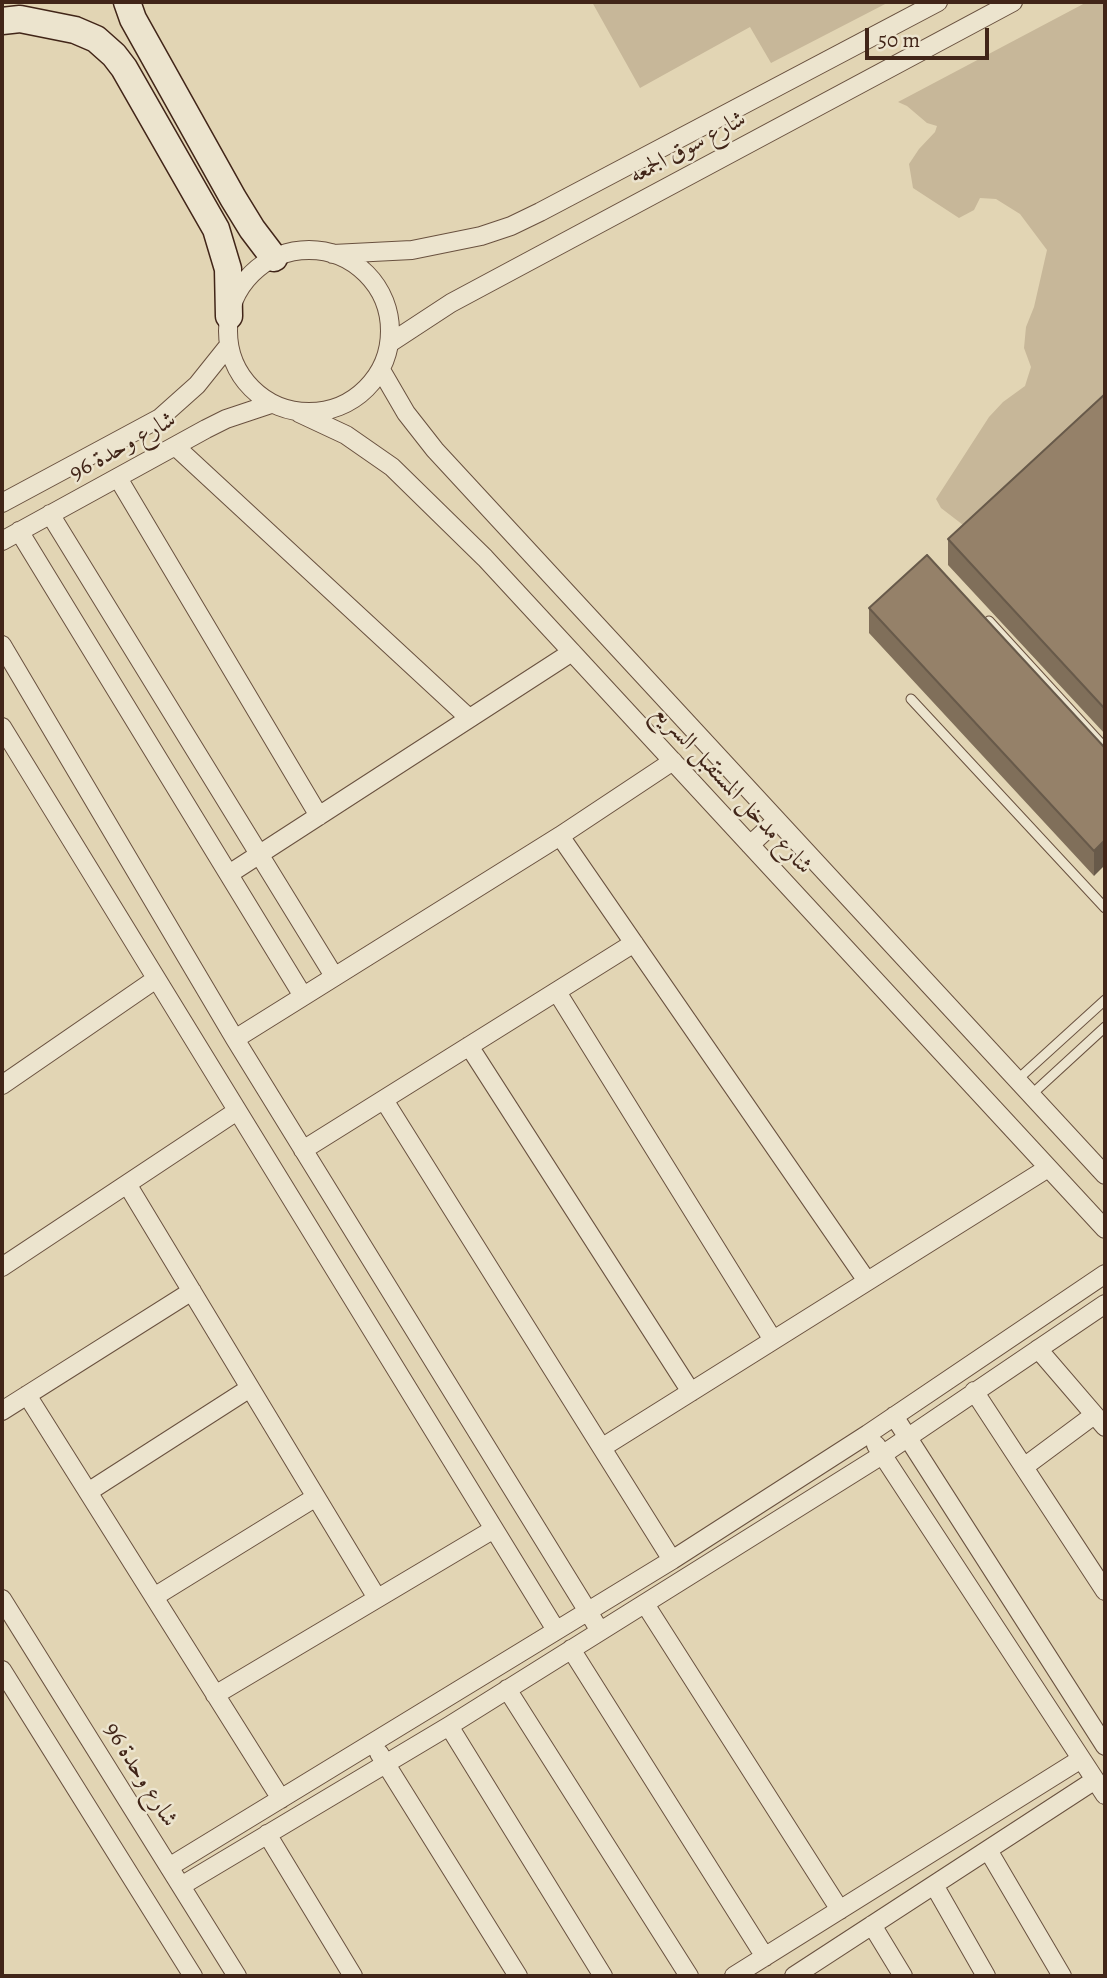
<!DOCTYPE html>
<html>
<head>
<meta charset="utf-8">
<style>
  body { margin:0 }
  #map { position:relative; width:1107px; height:1978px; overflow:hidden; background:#e2d5b4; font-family:Alegreya,serif }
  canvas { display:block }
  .frame { position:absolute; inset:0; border:4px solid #412518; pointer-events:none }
  .scale { position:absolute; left:865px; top:28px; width:124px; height:32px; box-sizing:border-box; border:4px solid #412518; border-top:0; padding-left:9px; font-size:21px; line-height:24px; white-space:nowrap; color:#412518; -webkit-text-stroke:5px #ece4ce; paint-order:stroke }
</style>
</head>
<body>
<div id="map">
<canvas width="1107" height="1978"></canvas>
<div class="frame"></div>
<div class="scale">50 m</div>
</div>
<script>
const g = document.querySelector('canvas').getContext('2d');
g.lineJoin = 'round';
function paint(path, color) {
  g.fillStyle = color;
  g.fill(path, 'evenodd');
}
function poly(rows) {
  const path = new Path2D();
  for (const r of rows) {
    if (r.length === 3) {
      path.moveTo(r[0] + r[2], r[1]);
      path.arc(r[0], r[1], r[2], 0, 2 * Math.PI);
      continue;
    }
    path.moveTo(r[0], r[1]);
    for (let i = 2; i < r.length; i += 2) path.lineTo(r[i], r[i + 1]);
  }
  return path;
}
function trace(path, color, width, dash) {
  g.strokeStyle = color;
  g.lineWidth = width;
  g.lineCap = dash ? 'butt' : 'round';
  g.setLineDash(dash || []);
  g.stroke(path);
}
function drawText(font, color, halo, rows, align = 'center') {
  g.font = font + ' Alegreya,Amiri,serif';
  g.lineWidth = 5;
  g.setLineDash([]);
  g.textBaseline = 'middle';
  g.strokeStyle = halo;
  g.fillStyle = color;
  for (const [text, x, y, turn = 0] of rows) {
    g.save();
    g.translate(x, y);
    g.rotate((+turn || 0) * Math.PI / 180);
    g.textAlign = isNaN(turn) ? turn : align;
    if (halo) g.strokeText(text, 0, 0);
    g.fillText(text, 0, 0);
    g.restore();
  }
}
paint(poly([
  [592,2,889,2,771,63,750,27,640,88],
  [1087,2,1105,2,1105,415,967,528,941,508,936,499,989,417,1003,402,1025,386,1031,367,1024,348,1026,327,1034,307,1047,250,1020,214,996,199,980,198,974,210,959,218,913,188,909,164,919,149,935,132,937,126,927,123,907,106,898,102]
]), '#c7b799');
const lane = poly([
  [989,621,1105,748],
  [911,699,1105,908],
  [1017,1080,1105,1000],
  [1031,1095,1105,1027]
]);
const street = poly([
  [309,331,81],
  [333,254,412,250,481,236,511,226,540,212,938,2],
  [390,343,451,303,1013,2],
  [381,370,406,413,435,450,1105,1175],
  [299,413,346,435,392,467,485,558,1105,1229],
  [175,446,469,718],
  [118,478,319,816],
  [2,503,160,418,197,385,229,345],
  [50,514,334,976],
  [19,531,303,996],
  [2,541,206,429,226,419,271,404],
  [2,645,235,1039,600,1631],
  [2,727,556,1630],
  [560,836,867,1281],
  [750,845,777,820],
  [229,874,572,652],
  [557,992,773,1340],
  [235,1039,560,836,673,761],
  [469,1046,691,1392],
  [2,1085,156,979],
  [384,1100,672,1560],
  [303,1150,634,943],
  [127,1184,377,1598],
  [2,1267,237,1111],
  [1038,1349,1105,1427],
  [974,1391,1105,1591],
  [27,1395,281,1799],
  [2,1411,192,1291],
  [894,1416,1105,1746],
  [876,1445,1105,1795],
  [603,1447,1048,1168],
  [1024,1467,1094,1415],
  [88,1492,250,1388],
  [154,1597,316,1497],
  [2,1599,237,1976],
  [645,1604,840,1910],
  [571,1649,765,1957],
  [2,1670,193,1976],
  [507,1689,689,1976],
  [215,1695,494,1529],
  [449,1726,603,1976],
  [379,1753,518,1976],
  [267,1834,353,1976],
  [988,1850,1062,1976],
  [169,1867,672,1560,868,1434,1105,1274],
  [934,1885,986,1976],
  [181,1886,449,1726,882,1455,1105,1304],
  [872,1925,903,1976],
  [734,1976,1081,1759],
  [794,1976,1095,1780]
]);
const secondary = poly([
  [127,2,133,19,233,198,252,229,274,258],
  [2,21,20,19,75,30,96,39,114,55,124,68,216,229,228,269,229,316]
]);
trace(lane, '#69513f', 11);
trace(street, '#69513f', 20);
trace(secondary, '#412518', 29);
trace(lane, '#ece4ce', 9);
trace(street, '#ece4ce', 18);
trace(secondary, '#ece4ce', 26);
paint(poly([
  [1105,394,1105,734,948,565,948,539],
  [869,608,1105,748,1094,876,869,633]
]), '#806f5a');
paint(poly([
  [1105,840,1105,865,1094,876,1094,851]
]), '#685a4a');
const building = poly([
  [1105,394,1105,709,948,539,1105,394],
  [927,555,1105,748,1105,840,1094,851,869,608,927,555]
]);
paint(building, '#958169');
trace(building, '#685a4a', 2);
drawText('24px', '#412518', '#ece4ce', [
  ["شارع سوق الجمعه",688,148,-28],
  ["شارع وحدة 96",123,447,-29],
  ["شارع مدخل المستقبل السريع",732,790,47],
  ["شارع وحدة 96",140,1775,58]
]);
</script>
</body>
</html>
